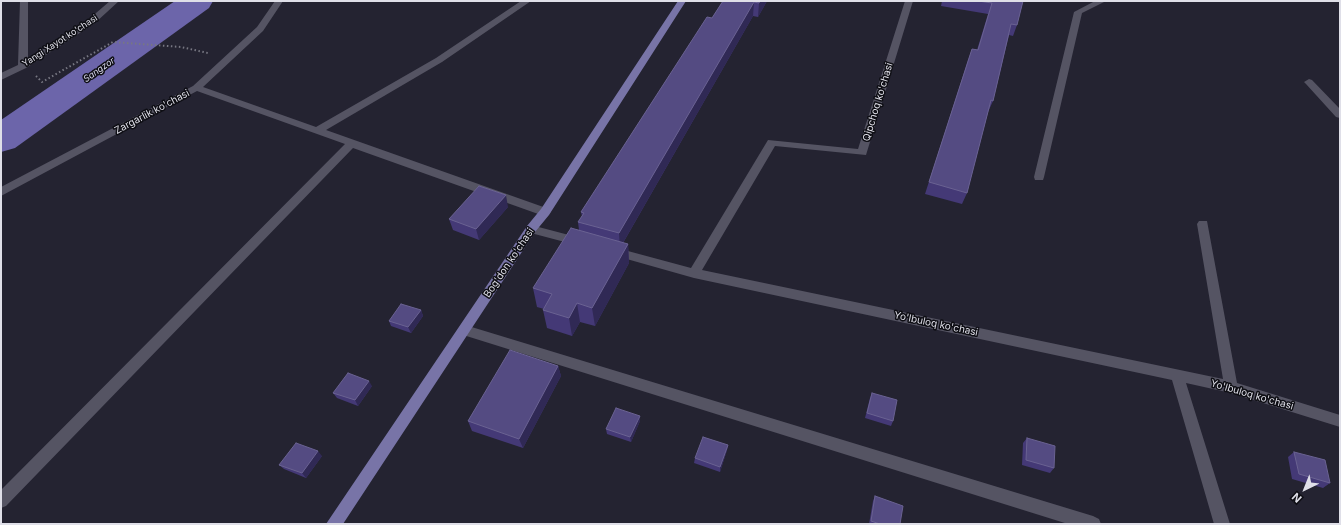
<!DOCTYPE html>
<html>
<head>
<meta charset="utf-8">
<style>
  body { margin:0 }
  #map { position:relative; width:1341px; height:525px; overflow:hidden; background:#242331; font-family:Inter,sans-serif }
  canvas { display:block }
  .frame { position:absolute; inset:0; border:2px solid #dfdfe8; pointer-events:none }
  .north { position:absolute; left:1285px; top:469px; width:40px; height:40px; -webkit-text-stroke:3px #0e0e14; paint-order:stroke; rotate:223deg; font-size:11px; font-weight:700; line-height:16px; text-align:center; color:#dfdfe8 }
  .north::after { content:''; display:block; margin:auto; width:14px; height:18px; background:#dfdfe8; clip-path:polygon(50% 0,100% 100%,50% 72%,0 100%) }
</style>
</head>
<body>
<div id="map">
<canvas width="1341" height="525"></canvas>
<div class="frame"></div>
<div class="north">N</div>
</div>
<script>
const g = document.querySelector('canvas').getContext('2d');
g.lineJoin = 'round';
function poly(rows) {
  const path = new Path2D();
  for (const r of rows) {
    path.moveTo(r[0], r[1]);
    for (let i = 2; i < r.length; i += 2) path.lineTo(r[i], r[i + 1]);
  }
  return path;
}
function paint(path, color) {
  g.fillStyle = color;
  g.fill(path, 'evenodd');
}
function trace(path, color, width, dash) {
  g.strokeStyle = color;
  g.lineWidth = width;
  g.lineCap = dash ? 'butt' : 'round';
  g.setLineDash(dash || []);
  g.stroke(path);
}
function drawText(font, color, halo, rows, align = 'center') {
  g.font = font + ' Inter,sans-serif';
  g.lineWidth = 3;
  g.setLineDash([]);
  g.textBaseline = 'middle';
  g.strokeStyle = halo;
  g.fillStyle = color;
  for (const [text, x, y, turn = 0] of rows) {
    g.save();
    g.translate(x, y);
    g.rotate((+turn || 0) * Math.PI / 180);
    g.textAlign = isNaN(turn) ? turn : align;
    if (halo) g.strokeText(text, 0, 0);
    g.fillText(text, 0, 0);
    g.restore();
  }
}
paint(poly([
  [175,1,213,1,209,8,15,148,1,152,1,120,175,1]
]), '#6c65aa');
trace(poly([
  [36,76,42,82,113,42,181,47,208,53]
]), '#777782', 2, [1.5, 2.5]);
paint(poly([
  [20,1,28,1,28,59,89,19,110,1,119,1,95,23,26,68,1,80,1,73,18,65,20,1],
  [275,1,283,1,263,31,203,87,316,127,436,58,521,1,531,1,442,62,326,130,549,209,551,212,545,216,541,215,353,148,6,506,1,508,1,490,345,144,197,91,1,196,1,187,193,86,257,27,275,1],
  [905,1,913,1,866,155,775,146,702,270,1223,379,1197,224,1199,221,1207,221,1237,383,1340,415,1340,427,1231,393,1186,383,1230,524,1214,524,1172,380,694,278,609,254,607,251,609,248,613,247,691,268,768,140,858,149,905,1],
  [1095,1,1106,1,1082,13,1044,177,1043,180,1035,180,1034,177,1074,12,1095,1],
  [1309,79,1312,80,1340,109,1340,118,1336,117,1306,84,1304,82,1309,79],
  [531,225,584,239,586,242,584,245,580,246,527,232,525,229,527,226,531,225],
  [465,325,1093,516,1099,519,1101,524,1068,524,460,334,459,330,460,326,465,325]
]), '#555463');
paint(poly([
  [678,1,686,1,549,215,535,232,343,524,326,524,527,226,541,209,678,1]
]), '#7874a7');
paint(poly([
  [723,1,767,1,758,17,753,16,623,243,628,244,629,263,595,326,580,322,572,336,547,328,543,310,544,309,537,307,533,288,579,230,578,222,582,216,581,212,712,18],
  [942,1,1023,1,1017,25,1013,36,1009,35,993,101,988,112,967,193,962,204,925,194,968,60,972,49,977,50,988,14,941,6],
  [508,207,479,240,453,230,449,219],
  [421,310,423,316,411,333,391,326,389,321],
  [558,366,561,376,523,448,472,431,468,421],
  [372,386,358,406,337,398,333,393],
  [872,393,893,421,891,426,865,418,870,398],
  [640,421,631,442,607,434,606,429],
  [1027,438,1054,468,1050,473,1022,465,1023,443],
  [728,445,727,450,720,472,694,463,695,458],
  [1294,452,1330,483,1323,488,1292,479,1288,457],
  [322,456,306,478,284,469,279,465],
  [875,496,900,524,869,524,873,501]
]), '#443976');
paint(poly([
  [760,1,767,1,758,17,759,3],
  [754,2,753,16,620,248,619,233],
  [506,195,508,207,479,240,476,229],
  [628,244,629,263,595,326,592,308],
  [577,303,580,322,572,336,569,318],
  [421,310,423,316,411,333,408,327],
  [558,366,561,376,523,448,519,439],
  [369,381,372,386,358,406,355,400],
  [640,416,640,421,631,442,630,437],
  [728,445,727,450,720,472,720,467],
  [318,451,322,456,306,478,302,473]
]), '#302955');
const building = poly([
  [723,1,760,1,759,3,754,2,619,233,578,222,584,213,581,212,707,17,712,18,723,1],
  [978,1,1023,1,1017,25,1011,24,993,101,991,100,967,193,929,182,972,49,978,50,992,3,978,1],
  [479,186,506,195,476,229,449,219,479,186],
  [571,228,628,244,592,308,577,303,569,318,543,310,552,294,533,288,571,228],
  [401,304,421,310,408,327,389,321,401,304],
  [510,350,558,366,519,439,468,421,510,350],
  [348,373,369,381,355,400,333,393,348,373],
  [872,393,897,400,893,421,867,413,872,393],
  [616,408,640,416,630,437,606,429,616,408],
  [703,437,728,445,720,467,695,458,703,437],
  [1027,438,1055,446,1054,468,1026,460,1027,438],
  [296,443,318,451,302,473,279,465,296,443],
  [1294,452,1325,460,1330,483,1299,474,1294,452],
  [875,496,903,506,900,524,880,524,871,521,875,496]
]);
paint(building, '#544b82');
trace(building, '#6a6292', 1);
drawText('9px', '#dfdfe8', '#0e0e14', [
  ["Yangi Xayot ko'chasi",60,41,-33]
]);
drawText('italic 9px', '#dbdbef', '#0e0e14', [
  ["Sangzor",99,70,-35]
]);
drawText('10px', '#dfdfe8', '#0e0e14', [
  ["Qipchoq ko'chasi",878,102,-73],
  ["Zargarlik ko'chasi",152,112,-28],
  ["Bog'don ko'chasi",509,263,-56],
  ["Yo'lbuloq ko'chasi",936,324,12],
  ["Yo'lbuloq ko'chasi",1252,395,16]
]);
</script>
</body>
</html>
